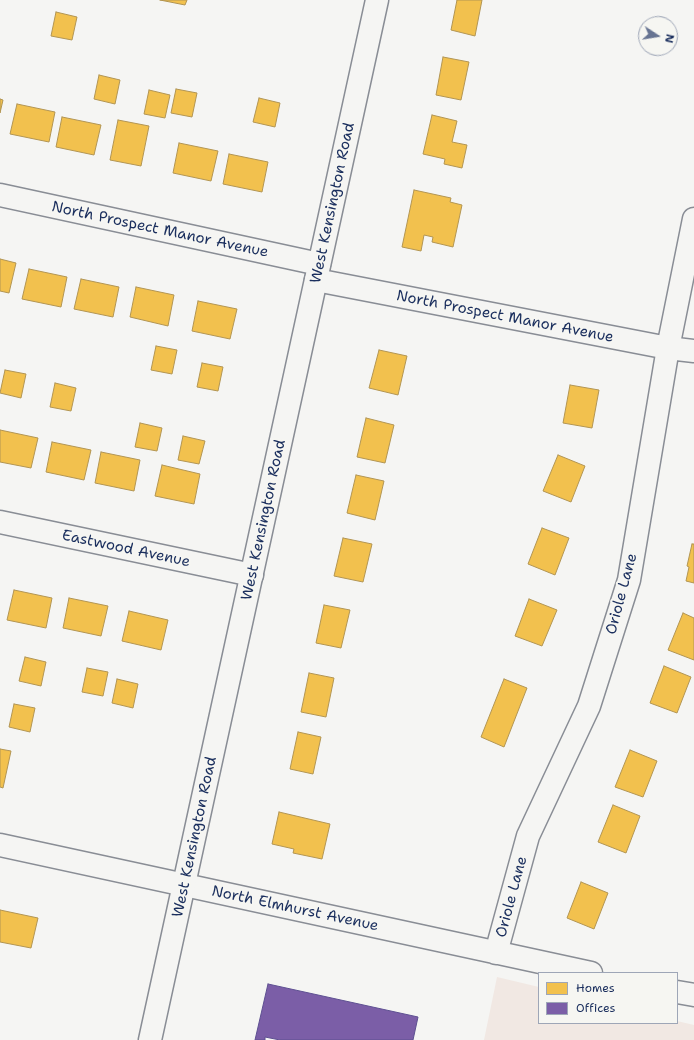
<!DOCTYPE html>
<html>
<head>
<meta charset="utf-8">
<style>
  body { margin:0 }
  #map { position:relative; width:694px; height:1040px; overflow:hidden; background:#f5f5f3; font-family:"Shantell Sans",sans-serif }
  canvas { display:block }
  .legend { position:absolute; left:538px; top:972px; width:140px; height:52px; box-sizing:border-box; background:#f6f6f2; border:1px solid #9ea6b7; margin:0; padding:5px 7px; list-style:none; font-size:12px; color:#1b2f5e }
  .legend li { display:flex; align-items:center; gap:8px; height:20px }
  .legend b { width:20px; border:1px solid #9ea6b7 }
  .north { position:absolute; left:638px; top:16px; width:40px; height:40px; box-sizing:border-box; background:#f6f6f2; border:1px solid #9ea6b7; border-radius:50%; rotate:102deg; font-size:11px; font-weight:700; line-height:16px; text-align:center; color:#1b2f5e }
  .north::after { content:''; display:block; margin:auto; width:14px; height:18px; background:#677492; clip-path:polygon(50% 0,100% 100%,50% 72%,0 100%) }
</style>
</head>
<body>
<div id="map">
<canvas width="694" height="1040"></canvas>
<ul class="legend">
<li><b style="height:11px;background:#f2c14e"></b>Homes</li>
<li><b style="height:11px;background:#7b5ea7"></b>Offices</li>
</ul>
<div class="north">N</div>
</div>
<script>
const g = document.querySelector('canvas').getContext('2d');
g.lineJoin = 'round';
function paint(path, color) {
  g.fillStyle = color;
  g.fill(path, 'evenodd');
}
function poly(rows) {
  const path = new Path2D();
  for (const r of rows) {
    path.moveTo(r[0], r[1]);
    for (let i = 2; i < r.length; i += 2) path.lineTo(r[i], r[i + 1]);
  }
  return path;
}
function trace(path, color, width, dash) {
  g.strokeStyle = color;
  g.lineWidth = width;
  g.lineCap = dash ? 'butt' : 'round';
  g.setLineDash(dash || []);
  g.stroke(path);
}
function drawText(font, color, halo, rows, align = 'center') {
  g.font = font + ' "Shantell Sans",sans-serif';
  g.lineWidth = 4;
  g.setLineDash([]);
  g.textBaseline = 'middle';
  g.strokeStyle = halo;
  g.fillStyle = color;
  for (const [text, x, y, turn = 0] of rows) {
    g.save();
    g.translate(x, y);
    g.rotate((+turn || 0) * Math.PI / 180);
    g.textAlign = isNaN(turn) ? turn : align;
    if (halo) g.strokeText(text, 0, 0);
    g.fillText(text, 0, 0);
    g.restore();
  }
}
paint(poly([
  [497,977,539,987,539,1023,677,1023,677,1021,694,1025,694,1040,484,1040]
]), '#f1e8e3');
const homes = poly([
  [160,0,187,0,185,5,160,0],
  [457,0,482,0,475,36,451,30,457,0],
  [56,12,77,17,72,40,51,36,56,12],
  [443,57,469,62,461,100,436,95,443,57],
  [99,75,120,80,115,104,94,99,99,75],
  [176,89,197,93,192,117,171,113,176,89],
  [149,90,170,95,165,118,144,114,149,90],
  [259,98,280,103,275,127,253,122,259,98],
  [0,99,3,100,0,113,0,99],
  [17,104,55,112,49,142,10,134,17,104],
  [432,115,457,121,452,142,467,145,462,168,444,164,445,159,423,154,432,115],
  [62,117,101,125,94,155,56,147,62,117],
  [118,120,149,126,141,166,110,160,118,120],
  [179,143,218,151,211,181,173,173,179,143],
  [229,154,268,162,262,192,223,184,229,154],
  [414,190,451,198,450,202,462,205,453,247,432,242,433,237,424,235,421,251,402,247,414,190],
  [0,259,16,263,9,293,0,291,0,259],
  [29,269,67,277,61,307,22,299,29,269],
  [81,279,119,287,113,317,74,309,81,279],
  [136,287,174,295,168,326,130,317,136,287],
  [198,301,237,309,230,339,192,331,198,301],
  [156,346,177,350,172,374,151,370,156,346],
  [379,350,407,356,398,395,369,388,379,350],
  [202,363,223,367,218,391,197,387,202,363],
  [5,370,26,374,21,398,0,393,5,370],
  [55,383,76,388,71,411,50,407,55,383],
  [570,385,599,390,592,428,563,423,570,385],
  [366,418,394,425,385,463,357,457,366,418],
  [140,423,162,428,157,451,135,447,140,423],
  [0,430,38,438,31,468,0,462,0,430],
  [183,436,205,441,199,464,178,460,183,436],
  [52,442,91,450,84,480,46,472,52,442],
  [101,452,140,460,134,491,95,483,101,452],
  [558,455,585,466,571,502,543,491,558,455],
  [162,465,200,474,194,504,155,496,162,465],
  [356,475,384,481,375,520,347,513,356,475],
  [542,528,569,538,555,575,528,564,542,528],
  [343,538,372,544,363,582,334,576,343,538],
  [692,544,694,544,694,583,686,581,689,567,687,566,692,544],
  [14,590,52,598,46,628,7,620,14,590],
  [69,598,108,606,101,636,63,628,69,598],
  [529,599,557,610,542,646,515,636,529,599],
  [324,605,350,610,341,648,316,643,324,605],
  [129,611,168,620,161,650,122,641,129,611],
  [683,613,694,618,694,660,668,650,683,613],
  [25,657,46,662,41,686,19,681,25,657],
  [664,666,691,677,677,713,650,703,664,666],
  [87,668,108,672,103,696,82,692,87,668],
  [309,673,334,678,326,717,301,712,309,673],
  [117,679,138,684,133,708,112,703,117,679],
  [504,679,527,688,504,747,481,737,504,679],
  [14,704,35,708,30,732,9,727,14,704],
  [298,732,321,737,313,774,290,769,298,732],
  [0,749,11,751,3,788,0,787,0,749],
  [630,750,657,761,643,797,615,787,630,750],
  [613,805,640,816,626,853,598,842,613,805],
  [279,812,330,824,322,859,293,853,294,849,272,844,279,812],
  [581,882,608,893,594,929,567,918,581,882],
  [0,910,38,918,31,948,0,942,0,910]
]);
paint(homes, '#f2c14e');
trace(homes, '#b29553', 1);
const offices = poly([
  [268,984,418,1017,413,1040,280,1040,265,1037,265,1040,255,1040,268,984]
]);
paint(offices, '#7b5ea7');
trace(offices, '#5e5091', 1);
const minor = poly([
  [0,195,319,264],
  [316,280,668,348,694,351],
  [0,522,252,575],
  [0,845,591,973],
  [496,953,528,836,589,706,629,580,668,348,694,219],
  [677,992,694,995]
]);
const major = poly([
  [150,1040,377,0]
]);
trace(minor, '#898d95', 25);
trace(major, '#898d95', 25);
trace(minor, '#f5f5f3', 22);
trace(major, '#f5f5f3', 22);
drawText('15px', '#1b2f5e', '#f6f6f2', [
  ["West Kensington Road",333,203,-78],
  ["North Prospect Manor Avenue",160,230,12],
  ["North Prospect Manor Avenue",505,317,11],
  ["West Kensington Road",264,520,-78],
  ["Eastwood Avenue",126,549,12],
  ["Oriole Lane",622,594,-75],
  ["West Kensington Road",195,837,-78],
  ["Oriole Lane",512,897,-75],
  ["North Elmhurst Avenue",295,909,12]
]);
</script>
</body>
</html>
